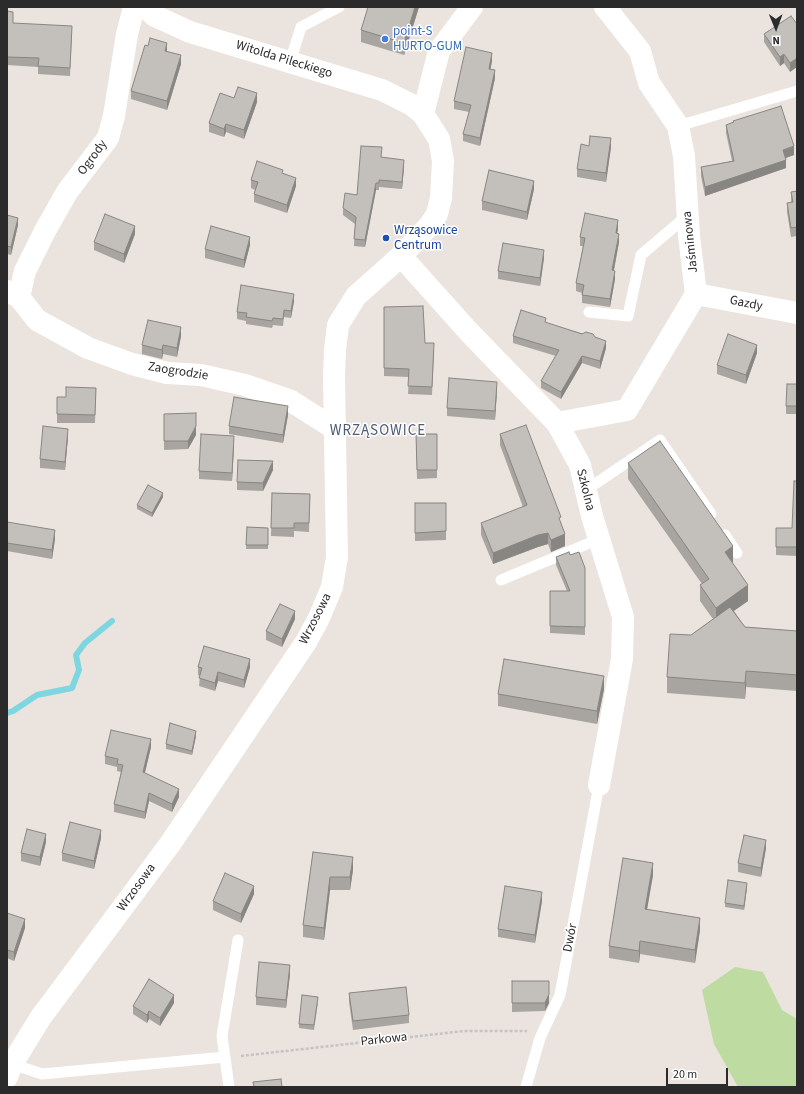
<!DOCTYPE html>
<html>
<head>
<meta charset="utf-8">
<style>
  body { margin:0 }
  #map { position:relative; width:804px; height:1094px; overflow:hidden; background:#ebe3de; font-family:"Source Sans 3",sans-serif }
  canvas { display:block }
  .frame { position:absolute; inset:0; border:8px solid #2b2b2b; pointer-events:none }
  .north { position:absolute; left:756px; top:8px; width:40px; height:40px; -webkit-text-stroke:3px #fff; paint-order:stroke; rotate:179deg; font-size:11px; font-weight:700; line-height:16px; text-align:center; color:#2b2b2b }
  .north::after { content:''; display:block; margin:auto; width:14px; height:18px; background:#2b2b2b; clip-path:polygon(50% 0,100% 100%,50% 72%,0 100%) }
  .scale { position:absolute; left:666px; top:1068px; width:62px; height:18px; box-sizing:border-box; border:2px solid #2b2b2b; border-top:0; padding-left:5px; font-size:12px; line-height:14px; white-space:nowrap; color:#2b2b2b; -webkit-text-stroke:3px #fff; paint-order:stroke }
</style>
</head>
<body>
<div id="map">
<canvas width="804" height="1094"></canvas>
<div class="frame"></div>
<div class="north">N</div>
<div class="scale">20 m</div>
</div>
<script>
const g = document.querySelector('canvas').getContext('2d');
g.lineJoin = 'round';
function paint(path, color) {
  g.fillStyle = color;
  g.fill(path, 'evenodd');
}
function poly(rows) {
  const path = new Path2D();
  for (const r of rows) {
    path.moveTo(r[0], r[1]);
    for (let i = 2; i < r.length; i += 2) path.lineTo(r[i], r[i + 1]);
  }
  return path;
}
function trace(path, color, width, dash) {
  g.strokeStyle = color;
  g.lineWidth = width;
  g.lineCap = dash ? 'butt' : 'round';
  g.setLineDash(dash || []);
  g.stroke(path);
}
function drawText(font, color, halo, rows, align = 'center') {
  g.font = font + ' "Source Sans 3",sans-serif';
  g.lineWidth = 3;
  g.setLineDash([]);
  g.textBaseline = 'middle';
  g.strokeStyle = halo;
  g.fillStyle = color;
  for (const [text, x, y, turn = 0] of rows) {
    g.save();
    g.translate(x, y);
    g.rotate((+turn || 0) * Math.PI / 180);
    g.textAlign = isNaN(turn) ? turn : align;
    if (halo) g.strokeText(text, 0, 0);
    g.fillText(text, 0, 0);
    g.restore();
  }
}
paint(poly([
  [735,967,763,972,782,1010,797,1019,797,1087,738,1087,714,1044,702,990]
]), '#bedba1');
trace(poly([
  [7,713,13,711,37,695,72,688,79,670,76,655,85,643,112,621]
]), '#7ed6e0', 6);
trace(poly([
  [241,1056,464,1031,527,1031]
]), '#c4c4c4', 2.5, [3, 2]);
trace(poly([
  [290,62,301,27,339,7],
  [678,126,797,91],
  [589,312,628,316,641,255,688,215],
  [586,490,660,440,711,514],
  [725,535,737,553],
  [501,580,599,539],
  [12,1064,42,1074,225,1057],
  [229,1087,222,1036,238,940],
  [526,1087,540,1038,560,995,599,785]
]), '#fff', 11);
trace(poly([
  [423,114,439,51,472,7],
  [401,256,469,332,557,423,580,465,592,516,623,617,622,659,599,785],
  [7,291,19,297,37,320,88,348,132,364,167,373,201,375,245,385,291,401,335,429],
  [696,294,797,313],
  [19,297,25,271,45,231,67,192,108,138,114,116,127,34,134,7],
  [557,423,627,410,696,294,689,236,684,156,678,126,649,83,640,51,605,7]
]), '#fff', 22);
trace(poly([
  [7,1077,12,1064,41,1017,170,844,306,642,319,618,332,587,337,557,334,376,335,350,338,325,356,296,401,256,429,226,437,214,441,198,443,161,439,139,423,114,412,105,382,90,190,32,155,16,145,7]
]), '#fff', 22);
paint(poly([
  [419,7,404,55,361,42,361,30],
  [7,11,13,23,72,34,70,76,38,74,38,67,7,65],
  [791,16,790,72,784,63,780,66,764,42,764,34],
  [167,51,181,64,167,110,131,99,131,91],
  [492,61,490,70,495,78,480,146,463,141,463,134,469,112,454,109,454,101],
  [234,98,257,102,244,139,226,132,224,137,209,132,209,123],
  [733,121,794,155,785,158,786,168,705,196,701,176,701,167,732,161,726,133,726,125,733,122],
  [589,146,611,147,606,182,577,177,577,169],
  [381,157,404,167,402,189,379,187,379,190,376,190,365,247,354,246,355,224,343,215,343,208,357,195],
  [283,173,296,186,287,213,254,202,254,194,255,190,251,188,251,180],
  [534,189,527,220,482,210,482,201],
  [797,191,797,236,791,237,787,212,787,203,791,203,791,192],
  [7,215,18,225,11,255,7,254],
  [618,229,617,233,619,242,614,271,615,279,610,307,582,303,582,293,576,291,576,283,583,246,580,246,580,237],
  [135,234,124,263,94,250,94,242],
  [250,245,244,268,205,258,205,249],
  [544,258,540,286,498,279,498,271],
  [294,301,291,318,284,317,283,326,273,325,272,328,246,324,246,321,237,319,237,312],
  [384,307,425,343,434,351,432,395,408,394,409,377,384,376],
  [546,323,595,337,606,348,600,369,582,363,561,399,541,388,541,381,556,356,513,343,513,336],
  [181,336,177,357,163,354,162,359,142,354,142,345],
  [757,353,746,384,717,374,717,365],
  [797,384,797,414,786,414,786,406],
  [96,388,95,423,57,423,57,397,66,397],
  [497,390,495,420,447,416,447,408],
  [164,414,196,435,188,449,164,450],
  [288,415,283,443,229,434,229,426],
  [416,434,437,434,437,478,417,479],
  [500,434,561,523,565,546,551,552,548,544,538,547,493,564,481,535,481,523,523,507,500,445],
  [68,437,65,470,40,468,40,459],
  [234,445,232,481,199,479,199,471],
  [628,463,733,562,732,562,748,601,734,611,745,627,797,631,797,691,746,687,745,699,667,693,667,677,691,635,713,619,700,601,700,585,702,584,628,479],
  [273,470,263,491,237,490,237,482],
  [797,481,797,556,776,555,776,528,792,528],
  [272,493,310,494,309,532,294,531,294,537,271,536],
  [163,497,152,517,137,509,137,505],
  [415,512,446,531,446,540,415,541],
  [7,522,55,539,52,559,7,551],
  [247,527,268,528,268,549,246,549],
  [570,555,585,568,585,635,550,633,550,591,567,591,556,565,556,557],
  [295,619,282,647,266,640,266,631],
  [198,667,250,667,244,688,218,681,215,691,199,686,200,676,198,675],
  [604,689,597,724,498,706,498,694],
  [196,736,192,755,166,749,166,744],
  [151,747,145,773,179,797,172,812,149,801,145,819,114,812,114,804,121,772,117,771,117,767,105,764,105,756],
  [101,838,94,869,62,861,62,853],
  [46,842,40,866,21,861,21,853],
  [766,848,761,877,738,872,738,863],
  [313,852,353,870,350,890,330,890,324,940,303,937,303,925],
  [653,875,647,909,700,930,695,963,640,954,639,963,609,958,609,946],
  [747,887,744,910,725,907,725,903],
  [254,894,241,923,213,910,213,901],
  [542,901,535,943,498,937,498,929],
  [7,913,25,928,14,961,7,958],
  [290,974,286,1008,256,1005,256,997],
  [512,981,549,1003,545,1011,512,1012],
  [349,993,409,1015,409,1023,353,1030,349,1002],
  [318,1002,314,1030,299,1028,299,1024],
  [174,1003,160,1026,149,1019,147,1023,133,1014,133,1006]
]), '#a8a4a0');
paint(poly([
  [415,7,419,7,404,55,404,43],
  [167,43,167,52,165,51],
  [492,53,492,61,489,77,489,69],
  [784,54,784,63,780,66,780,57],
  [181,55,181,64,167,110,167,101],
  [797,58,797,67,790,72,790,63],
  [495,70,495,78,480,146,480,138],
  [257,93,257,102,244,139,244,130],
  [226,124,226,132,224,137,224,129],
  [611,138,611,147,606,182,606,173],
  [794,146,794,155,783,159,783,150],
  [404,160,404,167,402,189,402,182],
  [786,160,786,168,705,196,705,187],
  [296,178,296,186,287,213,287,205],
  [534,181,534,189,527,220,527,212],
  [376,183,376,190,365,247,365,240],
  [18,218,18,225,11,255,11,247],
  [618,220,618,229,616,241,616,233],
  [135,226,135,234,124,263,124,254],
  [619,234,619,242,612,279,612,270],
  [250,237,250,245,244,268,244,260],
  [544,250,544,258,540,286,540,278],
  [615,271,615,279,610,307,610,299],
  [294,294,294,301,291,318,291,311],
  [181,327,181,336,177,357,177,348],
  [606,341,606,348,600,369,600,361],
  [163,345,163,354,162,359,162,350],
  [757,345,757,353,746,384,746,375],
  [582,356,582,363,561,399,561,392],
  [497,382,497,390,495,420,495,411],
  [288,406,288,415,283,443,283,435],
  [196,426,196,435,188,449,188,441],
  [68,429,68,437,65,470,65,462],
  [234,436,234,445,232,481,232,473],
  [273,461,273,470,263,491,263,483],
  [163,493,163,497,152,517,152,513],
  [55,530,55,539,52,559,52,550],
  [548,533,548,544,538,547,493,564,493,553,538,535],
  [565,534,565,546,551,552,551,540],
  [733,546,733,562,725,568,725,552],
  [748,585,748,601,716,623,716,608],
  [295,611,295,619,282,647,282,639],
  [250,659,250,667,244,688,244,680],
  [746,671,746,687,745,699,745,683],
  [218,672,218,681,215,691,215,683],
  [604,676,604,689,597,724,597,711],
  [196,731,196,736,192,755,192,751],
  [151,739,151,747,143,780,143,772],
  [179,789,179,797,172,812,172,804],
  [149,793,149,801,145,819,145,812],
  [101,830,101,838,94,869,94,861],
  [46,834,46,842,40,866,40,857],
  [766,840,766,848,761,877,761,868],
  [353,857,353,870,350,890,350,877],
  [653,863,653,875,645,921,645,909],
  [330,877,330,890,324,940,324,928],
  [747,883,747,887,744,910,744,906],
  [254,886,254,894,241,923,241,914],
  [542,892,542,901,535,943,535,935],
  [700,918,700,930,695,963,695,950],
  [25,919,25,928,14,961,14,952],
  [640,941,640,954,639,963,639,951],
  [290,965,290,974,286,1008,286,1000],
  [549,994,549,1003,545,1011,545,1003],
  [174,995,174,1003,160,1026,160,1018],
  [149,1011,149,1019,147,1023,147,1015]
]), '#888682');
const building = poly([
  [368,7,415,7,404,43,361,30,368,7],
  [7,11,13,12,13,23,72,26,70,68,38,66,39,58,7,57,7,11],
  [791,16,797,24,797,58,790,63,784,54,780,57,764,34,791,16],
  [150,38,167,43,165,51,181,55,167,101,131,91,145,45,148,46,150,38],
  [466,47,492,53,489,69,495,70,480,138,463,134,471,105,454,101,466,47],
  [238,87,257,93,244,130,226,124,224,129,209,123,220,93,234,98,238,87],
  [781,106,794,146,783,150,786,160,705,187,701,167,734,161,726,125,734,122,733,121,781,106],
  [590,136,611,138,606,173,577,169,581,144,589,146,590,136],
  [361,146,382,147,381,157,404,160,402,182,379,180,379,183,376,183,365,240,354,239,356,217,343,208,345,193,357,195,361,146],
  [257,161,283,170,282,173,296,178,287,205,254,194,258,182,251,180,257,161],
  [489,170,534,181,527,212,482,201,489,170],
  [797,191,797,227,791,228,787,203,793,202,791,192,797,191],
  [585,213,618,220,616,233,619,234,612,270,615,271,610,299,582,295,584,285,576,283,585,238,580,237,585,213],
  [105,214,135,226,124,254,94,242,105,214],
  [7,215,18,218,11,247,7,246,7,215],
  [211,226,250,237,244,260,205,249,211,226],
  [503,243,544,250,540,278,498,271,503,243],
  [241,285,294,294,291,311,284,310,283,319,273,318,272,321,246,317,247,313,237,312,241,285],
  [423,306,425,343,434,343,432,387,408,386,409,369,384,368,384,307,423,306],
  [521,310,546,318,545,322,582,334,586,332,593,334,595,337,606,341,600,361,582,356,561,392,541,381,559,350,513,336,521,310],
  [148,320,181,327,177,348,163,345,162,350,142,345,148,320],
  [728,334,757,345,746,375,717,365,728,334],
  [449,378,497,382,495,411,447,408,449,378],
  [787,384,797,384,797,406,786,406,787,384],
  [66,387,96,388,95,415,57,414,57,397,66,397,66,387],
  [234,397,288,406,283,435,229,426,234,397],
  [196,413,196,426,188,441,164,441,164,414,196,413],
  [526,425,561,517,559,518,565,534,551,540,548,533,538,535,493,553,481,523,527,505,500,434,526,425],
  [43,426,68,429,65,462,40,459,43,426],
  [201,434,234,436,232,473,199,471,201,434],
  [416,434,437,434,437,470,417,470,416,434],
  [660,441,733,546,725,552,748,585,716,608,700,585,709,579,628,463,660,441],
  [238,460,273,461,263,483,237,482,238,460],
  [794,481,797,481,797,547,776,547,776,528,792,528,794,481],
  [148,485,163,493,152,513,137,505,148,485],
  [272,493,310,494,309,523,294,523,294,528,271,528,272,493],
  [415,503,446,503,446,531,415,533,415,503],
  [7,522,55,530,52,550,7,543,7,522],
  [247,527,268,528,268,545,246,545,247,527],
  [569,552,570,555,579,552,585,568,585,627,550,626,550,591,570,591,556,557,569,552],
  [280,604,295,611,282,639,266,631,280,604],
  [730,607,745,627,797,631,797,675,746,671,745,683,667,677,670,634,691,635,730,607],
  [204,646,250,659,244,680,218,672,215,683,199,678,202,668,198,667,204,646],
  [504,659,604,676,597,711,498,694,504,659],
  [170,723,196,731,192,751,166,744,170,723],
  [111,730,151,739,143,772,179,789,172,804,149,793,145,812,114,804,123,765,117,764,118,759,105,756,111,730],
  [70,822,101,830,94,861,62,853,70,822],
  [27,829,46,834,40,857,21,853,27,829],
  [744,835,766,840,761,868,738,863,744,835],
  [313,852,353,857,350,877,330,877,324,928,303,925,313,852],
  [623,858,653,863,645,909,700,918,695,950,640,941,639,951,609,946,623,858],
  [225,873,254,886,241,914,213,901,225,873],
  [728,880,747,883,744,906,725,903,728,880],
  [505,886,542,892,535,935,498,929,505,886],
  [7,913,25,919,14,952,7,950,7,913],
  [259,962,290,965,286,1000,256,997,259,962],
  [149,979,174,995,160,1018,149,1011,147,1015,133,1006,149,979],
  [512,981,549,981,549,994,545,1003,512,1003,512,981],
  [406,987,409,1015,353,1021,349,993,406,987],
  [302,995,318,997,314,1025,299,1024,302,995],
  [281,1079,282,1087,254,1087,253,1082,281,1079]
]);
paint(building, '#c3bfba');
trace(building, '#888682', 1);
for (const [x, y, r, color] of [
  [385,39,4,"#3f7fe0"],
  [386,238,4,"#1a4fb4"]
]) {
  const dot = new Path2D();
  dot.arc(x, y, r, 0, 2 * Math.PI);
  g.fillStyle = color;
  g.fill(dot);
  trace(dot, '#fff', 1.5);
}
drawText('13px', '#366cbe', '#fff', [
  ["point-S",393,32],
  ["HURTO-GUM",393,47]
], 'left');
drawText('13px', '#2b2b2b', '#fff', [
  ["Witolda Pileckiego",284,60,17],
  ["Ogrody",93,158,-54],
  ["Jaśminowa",691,242,-96],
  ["Gazdy",746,304,11],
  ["Zaogrodzie",178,372,9],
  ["Szkolna",585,490,76],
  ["Wrzosowa",316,619,-63],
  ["Wrzosowa",137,888,-54],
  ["Dwór",571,938,-79],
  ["Parkowa",384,1040,-6]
]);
drawText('13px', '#164399', '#fff', [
  ["Wrząsowice",394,231],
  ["Centrum",394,246]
], 'left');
g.letterSpacing = '1px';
drawText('15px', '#505d76', '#fff', [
  ["WRZĄSOWICE",378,432]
]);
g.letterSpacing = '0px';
</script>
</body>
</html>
